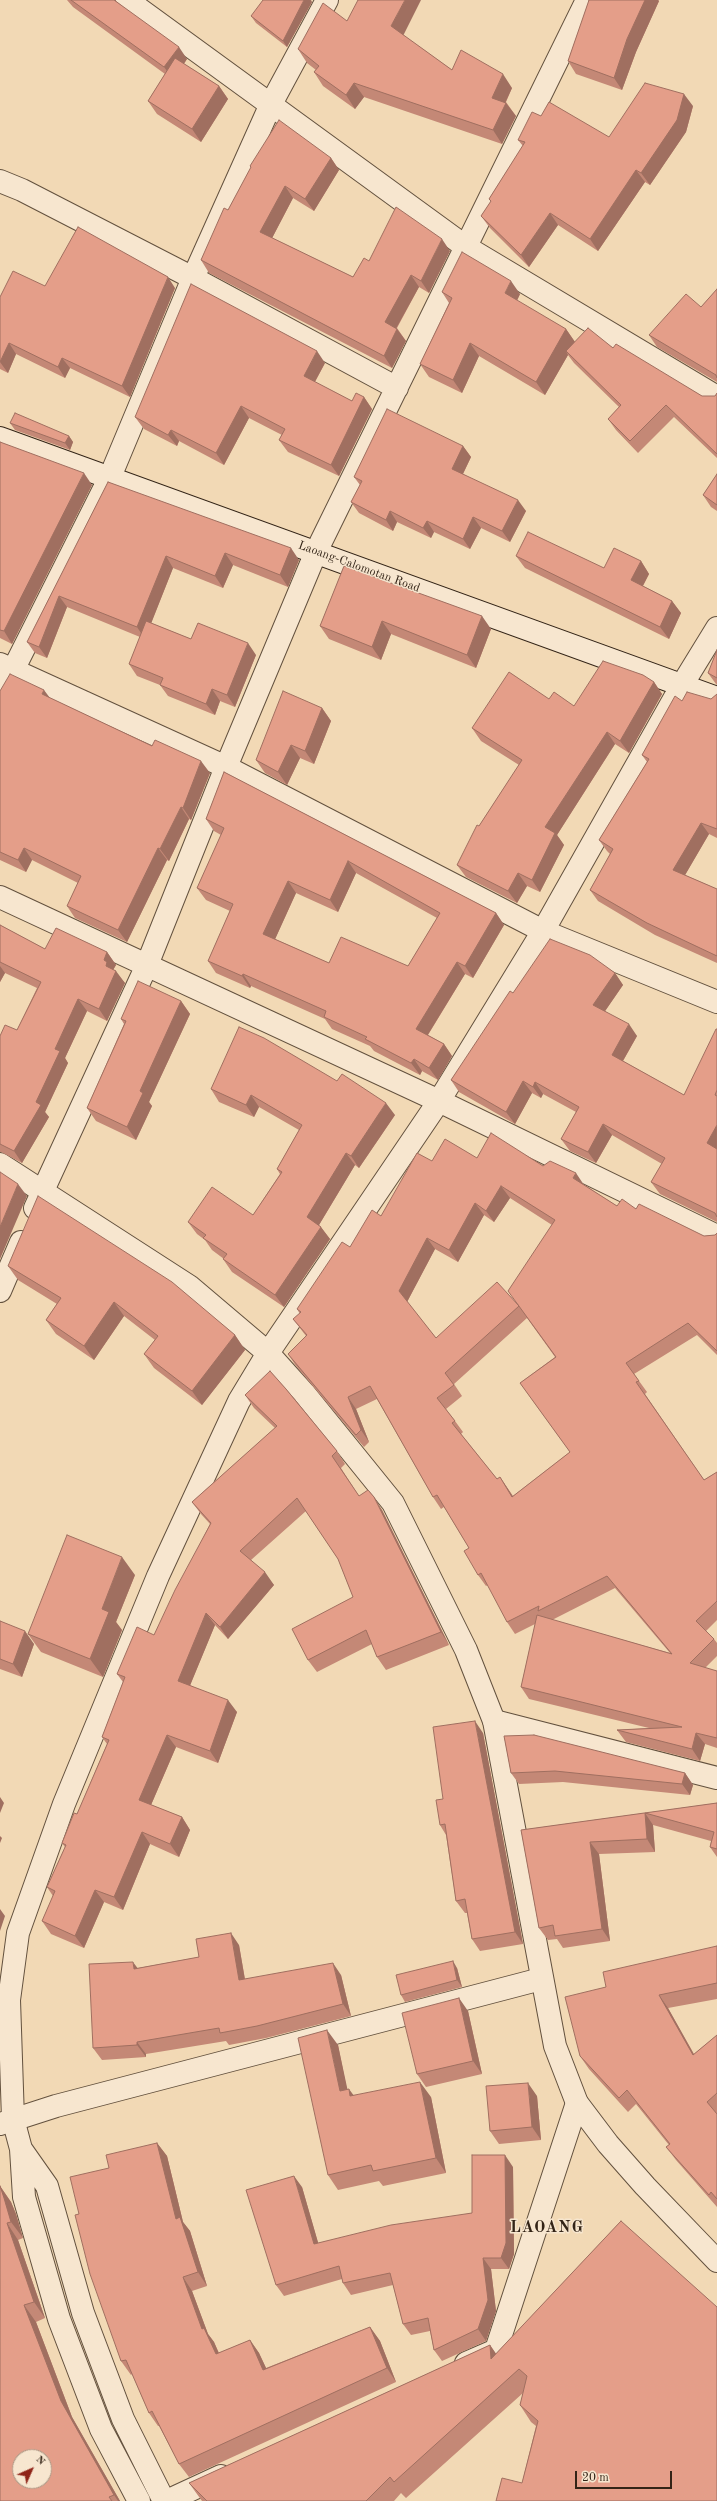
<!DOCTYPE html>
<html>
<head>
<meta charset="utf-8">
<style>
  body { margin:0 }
  #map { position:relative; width:717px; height:2501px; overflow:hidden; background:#f2d9b5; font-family:"Old Standard TT",serif }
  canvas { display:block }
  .north { position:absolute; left:12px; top:2449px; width:40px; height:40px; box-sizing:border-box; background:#f7e6cf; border:1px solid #a99885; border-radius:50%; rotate:45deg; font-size:11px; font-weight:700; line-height:16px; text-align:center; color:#332417 }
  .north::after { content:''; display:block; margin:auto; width:14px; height:18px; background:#8f2418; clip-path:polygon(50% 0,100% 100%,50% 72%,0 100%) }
  .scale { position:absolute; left:575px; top:2471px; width:97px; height:18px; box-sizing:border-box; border:2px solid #332417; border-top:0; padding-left:5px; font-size:12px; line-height:14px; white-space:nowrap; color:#332417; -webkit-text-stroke:3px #f7e6cf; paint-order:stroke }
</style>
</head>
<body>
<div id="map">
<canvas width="717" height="2501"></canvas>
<div class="north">N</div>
<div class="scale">20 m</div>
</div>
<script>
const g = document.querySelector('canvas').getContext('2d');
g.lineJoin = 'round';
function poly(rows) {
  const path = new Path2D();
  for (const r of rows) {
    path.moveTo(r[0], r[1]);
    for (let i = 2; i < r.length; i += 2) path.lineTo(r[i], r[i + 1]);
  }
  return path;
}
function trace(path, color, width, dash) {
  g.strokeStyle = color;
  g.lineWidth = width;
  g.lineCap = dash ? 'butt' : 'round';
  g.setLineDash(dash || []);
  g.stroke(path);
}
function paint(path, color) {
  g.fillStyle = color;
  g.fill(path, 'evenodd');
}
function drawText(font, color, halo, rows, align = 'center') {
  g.font = font + ' "Old Standard TT",serif';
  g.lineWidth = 3;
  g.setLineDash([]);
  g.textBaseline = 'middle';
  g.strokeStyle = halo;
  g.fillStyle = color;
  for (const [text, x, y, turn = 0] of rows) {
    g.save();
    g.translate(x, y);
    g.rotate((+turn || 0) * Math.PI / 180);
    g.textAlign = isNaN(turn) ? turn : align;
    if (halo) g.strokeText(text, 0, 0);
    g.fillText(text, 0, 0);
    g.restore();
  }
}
const minor = poly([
  [127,0,466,247,717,397],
  [0,181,22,190,193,278,397,388],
  [0,664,226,767,543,931,717,1002],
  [682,685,717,628],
  [0,696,110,477,193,278,271,104,327,0],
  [0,897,439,1101,717,1236],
  [35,1208,147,965,226,767,316,552,587,0],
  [0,1291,21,1242],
  [494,1721,717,1778],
  [0,2124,56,2106,541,1979],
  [466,2363,496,2350,577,2103],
  [167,2501,221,2476]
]);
const tertiary = poly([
  [0,1164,189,1286,268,1353,304,1393,393,1503,466,1650,494,1721,555,2046,577,2103,608,2144,645,2186,717,2261],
  [21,2149,47,2186,83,2313,123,2419,164,2501],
  [139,2501,101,2429,59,2319,24,2197,21,2149,13,2119,9,2000,18,1933,64,1804,158,1576,239,1401,268,1353,439,1101,543,931,682,685]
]);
const secondary = poly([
  [0,438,717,698]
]);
trace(minor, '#63513e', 24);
trace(tertiary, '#63513e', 24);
trace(secondary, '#332417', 24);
trace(minor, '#f7e6cf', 22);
trace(tertiary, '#f7e6cf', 22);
trace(secondary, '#f7e6cf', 22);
paint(poly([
  [67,0,115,0,116,1,187,59,184,64,219,86,228,99,201,142,157,114,148,101,165,74,73,7],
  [588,0,658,0,659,1,636,52,622,90,576,74,568,61,589,1],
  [312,2,287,47,256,23,251,16],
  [347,21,403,35,452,70,512,88,506,102,516,116,502,144,364,97,355,109,323,86,314,72,316,70,307,63,298,49],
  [693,106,686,132,650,185,645,182,598,251,558,225,529,267,490,228,481,216,491,202,489,199,523,146,518,140,609,137],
  [331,158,339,170,314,211,293,198,272,238,353,277,369,261,450,251,429,293,419,287,397,328,406,341,392,368,209,273,201,260,251,168,250,166],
  [45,286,175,288,130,397,70,368,65,378,16,354,8,373,0,369,0,297],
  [717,289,717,382,657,347,649,335,701,307],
  [442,292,520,294,517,301,566,329,575,342,613,348,702,396,715,396,717,393,717,458,674,417,638,453,616,430,608,419,619,407,574,363,568,355,545,395,479,356,462,393,429,377,420,364,449,303],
  [325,363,315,382,352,401,364,397,372,409,339,476,288,452,279,440,282,435,249,418,224,465,179,441,177,446,144,429,135,417],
  [10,423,69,436,73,442,70,450,15,430],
  [0,442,92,485,12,644,0,638],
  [463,446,471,457,463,474,526,511,510,542,481,528,470,549,434,532,431,538,397,522,393,531,359,513,351,502,360,485,354,477],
  [717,474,717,511,711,507,703,495],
  [108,482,299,560,288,587,233,565,223,588,173,568,151,623,191,639,256,655,235,707,220,701,215,715,168,696,160,685,137,676,129,664,140,637,67,607,47,658,35,653,27,642],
  [516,556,604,568,641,561,649,574,643,586,672,601,681,613,669,639,525,568],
  [344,566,491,629,476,668,391,634,381,660,329,639,320,626],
  [717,650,717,685,716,684,708,673],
  [654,682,662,694,629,753,615,744,557,835,564,845,540,892,527,886,517,903,466,877,457,865,479,826,519,765,481,741,472,728,549,699,574,706],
  [0,691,50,698,210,773,191,820,189,819,169,861,167,860,127,942,75,918,67,906,78,883,32,860,26,872,0,860],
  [717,694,717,838,709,834,685,875,717,889,717,963,655,935,598,901,590,890,610,854,607,851,599,840,647,762,642,755,682,701,711,699],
  [322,708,331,721,314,764,300,758,287,785,265,773,256,760],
  [224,772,496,913,504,925,473,978,465,974,428,1035,444,1044,452,1056,438,1080,422,1071,420,1075,374,1051,370,1046,332,1029,325,1019,251,986,250,988,216,973,208,961,230,911,206,900,197,888,221,835,214,831,206,819],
  [356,873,437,918,408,966,329,963,275,939,296,893,338,912],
  [0,925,45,949,107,952,116,965,113,970,125,983,107,1021,87,1011,65,1058,68,1063,45,1112,49,1117,22,1163,1,1152,0,1152,0,1036,17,1030,37,988,5,973,0,982],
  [615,973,623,985,605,1011,637,1036,623,1061,684,1095,717,1029,717,1222,660,1194,651,1182,662,1164,612,1135,596,1163,570,1151,561,1139,576,1112,543,1094,541,1098,532,1093,515,1124,459,1092,451,1080,513,993],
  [181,1001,190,1014,149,1102,152,1106,136,1140,96,1121,87,1108,124,1024,121,1019],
  [211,1089,395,1115,359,1168,355,1165,319,1225,330,1239,284,1307,232,1272,223,1259,224,1259,212,1250,205,1240,197,1234,188,1222,253,1215,280,1174,277,1169,299,1130,259,1107,254,1117,219,1102],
  [477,1158,543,1166,583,1184,617,1206,636,1209,704,1236,715,1235,717,1233,717,1355,697,1335,634,1374,647,1392,645,1394,704,1480,717,1472,717,1620,706,1631,714,1639,717,1643,717,1656,705,1668,717,1671,717,1748,705,1744,700,1761,626,1742,617,1730,649,1728,529,1699,521,1687,535,1624,515,1634,507,1622,488,1585,486,1586,478,1575,469,1548,444,1507,441,1509,433,1497,377,1399,356,1409,369,1442,364,1447,296,1366,288,1354,306,1336,293,1319,300,1314,297,1309,350,1247,381,1216,432,1161],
  [510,1198,552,1225,519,1306,436,1338,407,1302,435,1249,458,1262,484,1215,494,1222],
  [527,1318,555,1357,520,1383,570,1452,513,1496,500,1477,497,1479,461,1434,463,1432,455,1421,446,1409,462,1396,454,1384],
  [615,1588,670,1653,552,1620],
  [8,1266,235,1335,245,1350,202,1405,154,1368,144,1354,155,1340,124,1316,94,1360,56,1334,46,1320,57,1304,18,1280],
  [245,1395,337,1451,345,1464,341,1468,359,1496,382,1510,449,1645,386,1670,377,1657,372,1644,317,1672,308,1660,353,1597,338,1559,306,1511,251,1560,274,1585,228,1639,215,1625,190,1685,237,1712,218,1763,176,1747,151,1805,182,1817,190,1830,179,1857,150,1844,123,1910,104,1902,84,1948,51,1934,42,1921,53,1896,47,1887,65,1847,62,1843,77,1814,107,1744,102,1737,123,1682,117,1674,154,1635,210,1524,201,1514,192,1502,275,1428,254,1408],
  [135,1575,116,1622,122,1630,103,1677,41,1652,28,1634],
  [0,1621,34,1644,22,1677,0,1669],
  [483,1733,523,1944,480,1951,472,1939,467,1913,465,1913,456,1901,446,1835,440,1825,443,1799],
  [504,1736,685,1773,693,1785,690,1795,563,1782,519,1784,511,1773],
  [717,1803,717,1857,710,1847,711,1841,653,1825,655,1852,599,1854,610,1941,563,1948,557,1939,548,1940,539,1928,521,1830],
  [239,1945,245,1979,341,1975,351,2016,266,2038,229,2045,226,2041,146,2054,146,2057,102,2060,93,2048,138,1968,199,1957],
  [717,1946,717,1999,668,2008,694,2054,717,2035,717,2207,676,2160,666,2147,669,2145,636,2104,628,2112,589,2069,580,2056,606,1987],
  [457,1968,462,1987,405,2002,401,1995],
  [468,2011,482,2074,426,2087,417,2074],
  [338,2045,347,2090,353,2095,431,2097,446,2173,383,2186,379,2181,338,2190,328,2175],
  [537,2096,541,2140,499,2144,490,2131],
  [157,2143,167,2156,183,2222,190,2231,207,2286,192,2291,208,2334,214,2342,219,2353,250,2340,259,2353,266,2368,370,2327,380,2341,396,2382,189,2477,179,2464,159,2426,158,2426,149,2413,132,2374,131,2375,121,2361,79,2214,109,2168],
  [513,2167,514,2254,509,2269,491,2269,496,2311,486,2341,442,2361,434,2350,430,2331,411,2335,403,2324,393,2285,351,2295,343,2283,342,2279,284,2296,276,2285,302,2187,318,2243,472,2213],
  [0,2186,11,2202,16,2214,23,2238,18,2240,45,2318,36,2322,72,2417,120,2501,0,2501],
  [621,2221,522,2483,536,2426,531,2422,520,2405,523,2393,406,2498,401,2493,394,2501,202,2501,189,2483,490,2345,496,2354]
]), '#c48876');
paint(poly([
  [304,0,311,0,312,2,287,47,283,41],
  [405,0,421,0,401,40,391,26],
  [645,0,658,0,659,1,636,52,622,90,614,78,627,39],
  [179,47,187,59,173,79,164,67],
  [503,74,512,88,501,112,492,98],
  [354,83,364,97,355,109,346,95],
  [219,86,228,99,201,142,192,129],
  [684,94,693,106,686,132,650,185,641,173],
  [506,103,516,116,502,144,493,130],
  [331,158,339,170,314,211,305,199],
  [636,170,645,182,598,251,590,239],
  [285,186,293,198,269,244,260,232],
  [550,213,558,225,529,267,521,255],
  [442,239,450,251,429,293,421,281],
  [411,275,419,287,393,334,385,322],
  [168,277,175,288,130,397,122,386],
  [511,281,520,294,514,306,505,293],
  [397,329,406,341,392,368,384,356],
  [566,329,575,342,566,351,568,355,545,395,536,382],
  [9,343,16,354,8,373,0,362],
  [470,343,479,356,462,393,453,380],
  [317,351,325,363,312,387,304,376],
  [62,358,70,368,65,378,58,367],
  [364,397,372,409,339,476,331,465],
  [241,406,249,418,224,465,216,453],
  [171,430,179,441,177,446,168,435],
  [69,436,73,442,70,450,65,443],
  [463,446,471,457,460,480,452,469],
  [84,473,92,485,12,644,4,631],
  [518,500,526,511,510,542,502,531],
  [390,511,397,522,393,531,386,520],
  [473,517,481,528,470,549,463,539],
  [427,521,434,532,431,538,423,528],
  [291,548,299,560,288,587,280,575],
  [225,553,233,565,223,588,215,576],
  [166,556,173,568,145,639,137,627],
  [641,561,649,574,639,593,631,580],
  [59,596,67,607,47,658,39,647],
  [672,601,681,613,669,639,660,627],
  [482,616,491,629,476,668,467,655],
  [382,621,391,634,381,660,372,647],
  [248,643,256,655,235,707,227,695],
  [654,682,662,694,629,753,620,741],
  [212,689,220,701,215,715,206,704],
  [44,690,53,702,42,694],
  [322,708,331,721,314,764,305,751],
  [607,732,615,744,557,835,564,845,540,892,532,880,545,827],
  [291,745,300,758,287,785,278,772],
  [201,761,210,773,191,820,183,808],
  [181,807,189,819,169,861,160,849],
  [701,823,709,834,681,882,673,870],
  [24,848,32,860,26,872,18,860],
  [158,848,167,860,127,942,118,930],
  [348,861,356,873,338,912,330,900],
  [518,873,527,886,517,903,508,891],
  [288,881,296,893,272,946,263,934],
  [496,913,504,925,473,978,465,966],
  [107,952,116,965,113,970,116,971,125,983,107,1021,99,1009,106,966,104,960],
  [457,962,465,974,424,1041,416,1029],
  [0,966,5,973,0,982],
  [615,973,623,985,601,1017,593,1005],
  [243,974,251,986,250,988,242,976],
  [78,999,87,1011,65,1058,68,1063,45,1112,49,1117,22,1163,14,1151,36,1102,55,1049],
  [181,1001,190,1014,149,1102,152,1106,136,1140,127,1127,140,1091],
  [629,1024,637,1036,620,1066,612,1055],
  [444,1044,452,1056,438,1080,429,1068],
  [414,1059,422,1071,420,1075,411,1063],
  [523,1081,532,1093,515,1124,506,1112],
  [535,1082,543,1094,541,1098,533,1087],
  [251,1095,259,1107,254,1117,246,1105],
  [386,1103,395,1115,359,1168,351,1156],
  [603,1124,612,1135,596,1163,588,1152],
  [717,1125,717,1151,707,1143],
  [346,1153,355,1165,316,1230,307,1217],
  [576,1173,584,1185,573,1178],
  [18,1184,27,1196,0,1259,0,1227],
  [501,1186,510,1198,494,1222,486,1211],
  [475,1203,484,1215,458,1262,449,1250],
  [321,1227,330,1239,284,1307,275,1295],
  [427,1238,435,1249,407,1302,399,1291],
  [114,1302,124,1316,94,1360,84,1346],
  [235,1335,245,1350,202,1405,192,1391],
  [348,1397,356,1409,369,1442,361,1430],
  [500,1477,508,1489,521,1509,512,1497],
  [374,1497,382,1510,449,1645,441,1632],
  [122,1557,135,1575,116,1622,122,1630,103,1677,90,1659,102,1609],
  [265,1572,274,1585,228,1639,220,1627],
  [206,1613,215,1625,187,1693,178,1681],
  [25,1631,34,1644,22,1677,13,1664],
  [228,1700,237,1712,218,1763,210,1751],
  [475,1721,483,1733,523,1944,515,1932],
  [696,1733,705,1744,700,1761,692,1749],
  [167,1735,176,1747,148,1812,139,1800],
  [685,1773,693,1785,690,1795,682,1784],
  [0,1797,4,1803,0,1813],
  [645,1813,653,1825,655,1852,647,1839],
  [182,1817,190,1830,179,1857,170,1844],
  [142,1832,150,1844,123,1910,114,1897],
  [0,1836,2,1838,0,1843],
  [590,1842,599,1854,610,1941,602,1929],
  [95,1890,104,1902,84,1948,75,1936],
  [0,1909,5,1916,0,1931],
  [231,1933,239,1945,247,1992,239,1980],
  [453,1961,457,1968,462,1987,457,1980],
  [133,1962,142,1974,134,1969],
  [333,1963,341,1975,351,2016,343,2004],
  [659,1995,668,2008,702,2069,693,2055],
  [459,1998,468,2011,482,2074,473,2061],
  [327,2030,338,2045,351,2106,340,2091],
  [137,2042,146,2054,146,2057,137,2045],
  [420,2082,431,2097,446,2173,436,2158],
  [528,2083,537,2096,541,2140,532,2127],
  [349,2089,360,2104,350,2096],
  [157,2143,167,2156,183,2222,190,2231,207,2286,198,2272,176,2219],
  [505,2155,513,2167,514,2254,509,2269,501,2258],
  [294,2176,302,2187,322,2256,314,2244],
  [0,2186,11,2202,16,2214,23,2238,11,2222],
  [7,2223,18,2240,45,2318,34,2302],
  [483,2258,491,2269,496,2311,486,2341,478,2329],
  [183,2277,192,2291,208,2334,214,2342,225,2368,216,2354,202,2329],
  [24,2305,36,2322,72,2417,120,2501,118,2501,114,2495,61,2401],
  [370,2327,380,2341,396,2382,387,2368],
  [250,2340,259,2353,273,2383,263,2370],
  [490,2345,501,2361,491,2359]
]), '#a06f60');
const building = poly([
  [71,0,114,0,179,47,164,67,71,0],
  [263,0,304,0,283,41,251,16,263,0],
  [358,0,405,0,391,26,452,70,461,50,503,74,492,98,506,103,493,130,354,83,346,95,314,72,319,66,298,49,323,3,347,21,358,0],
  [589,0,645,0,627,39,614,78,568,61,589,0],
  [175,58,219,86,192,129,148,101,175,58],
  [645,83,684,94,677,120,641,173,636,170,590,239,550,213,521,255,481,216,491,201,489,199,525,142,518,140,532,112,541,116,549,102,609,137,645,83],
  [279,120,331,158,305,199,285,186,260,232,353,277,364,258,369,261,396,207,442,239,421,281,411,275,385,322,397,329,384,356,201,260,224,208,228,210,251,167,250,166,279,120],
  [78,227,168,277,122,386,62,358,58,367,9,343,0,362,0,297,13,271,45,286,78,227],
  [462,252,511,281,505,293,566,329,536,382,470,343,453,380,420,364,452,298,442,292,462,252],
  [191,284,317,351,304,376,352,401,356,393,364,397,331,465,279,440,285,429,241,406,216,453,171,430,168,435,135,417,191,284],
  [717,289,717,378,716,375,649,335,686,294,701,307,717,289],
  [588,328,613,348,616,344,702,396,715,396,717,393,717,454,666,405,630,441,608,419,621,405,566,351,588,328],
  [387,409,463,446,452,469,518,500,502,531,473,517,463,539,427,521,423,528,390,511,386,520,351,502,362,481,354,477,387,409],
  [15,413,69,436,65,443,10,423,15,413],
  [0,442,84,473,4,631,0,630,0,442],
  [717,474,717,505,703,495,717,474],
  [108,482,291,548,280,575,225,553,215,576,166,556,137,627,59,596,39,647,27,642,108,482],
  [528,532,604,568,614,548,641,561,631,580,672,601,660,627,516,556,528,532],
  [344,566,482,616,467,655,382,621,372,647,320,626,344,566],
  [146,621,191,639,198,623,248,643,227,695,212,689,206,704,160,685,163,678,129,664,146,621],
  [717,650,717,678,708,673,717,650],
  [603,661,643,675,654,682,620,741,607,732,545,827,555,833,532,880,518,873,508,891,457,865,477,825,479,826,522,760,472,728,509,672,549,699,554,692,574,706,603,661],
  [10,674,44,690,42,694,152,746,155,740,201,761,183,808,181,807,160,849,158,848,118,930,67,906,81,876,24,848,18,860,0,852,0,691,10,674],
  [283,691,322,708,305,751,291,745,278,772,256,760,283,691],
  [687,692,711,699,717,694,717,829,701,823,673,870,717,889,717,956,647,923,590,890,613,849,599,840,649,759,642,755,675,696,682,701,687,692],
  [224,772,496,913,465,966,457,962,416,1029,444,1044,429,1068,414,1059,411,1063,365,1039,367,1037,324,1017,326,1011,243,974,242,976,208,961,233,904,197,888,224,828,206,819,224,772],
  [348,861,440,913,408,966,341,937,329,963,263,934,288,881,330,900,348,861],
  [0,925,45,949,56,928,107,952,104,960,107,962,106,966,116,971,99,1009,78,999,55,1049,60,1051,36,1102,41,1105,14,1151,0,1144,0,1036,5,1025,17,1030,41,982,0,962,0,925],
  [550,939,590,955,615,973,593,1005,629,1024,612,1055,684,1095,716,1029,717,1029,717,1090,715,1095,717,1096,717,1125,707,1143,717,1149,717,1217,715,1213,651,1182,665,1158,603,1124,588,1152,561,1139,579,1107,535,1082,533,1087,523,1081,506,1112,451,1080,510,991,513,993,550,939],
  [138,981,181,1001,140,1091,143,1093,127,1127,87,1108,126,1021,121,1019,138,981],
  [239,1027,264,1038,337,1081,342,1074,386,1103,351,1156,346,1153,307,1217,321,1227,275,1295,223,1259,227,1254,203,1238,206,1235,188,1222,212,1187,253,1215,282,1172,277,1169,302,1125,251,1095,246,1105,211,1089,239,1027],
  [491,1133,543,1166,550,1161,576,1173,573,1178,617,1206,622,1199,636,1209,639,1204,704,1236,715,1235,717,1233,717,1351,688,1323,626,1363,639,1381,636,1382,704,1480,717,1472,717,1601,696,1621,714,1639,690,1663,717,1671,717,1738,696,1733,692,1749,617,1730,682,1727,521,1687,537,1615,672,1654,607,1576,538,1611,539,1606,507,1622,481,1573,478,1575,464,1551,469,1548,437,1495,433,1497,370,1386,348,1397,361,1430,356,1435,288,1354,307,1335,293,1319,301,1312,297,1309,342,1242,350,1247,372,1210,381,1216,417,1153,432,1161,445,1139,477,1158,491,1133],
  [501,1186,555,1220,508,1291,556,1357,520,1383,570,1452,512,1497,500,1477,497,1479,452,1423,455,1421,437,1398,454,1385,445,1373,519,1306,497,1282,436,1338,399,1291,427,1238,449,1250,475,1203,486,1211,501,1186],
  [0,1172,18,1184,0,1227,0,1172],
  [38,1196,172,1282,235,1335,192,1391,144,1354,158,1336,114,1302,84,1346,46,1320,61,1298,8,1266,38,1196],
  [270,1371,286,1389,337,1451,332,1456,359,1496,368,1490,374,1497,441,1632,377,1657,366,1630,308,1660,292,1629,353,1597,338,1559,297,1498,240,1551,265,1572,220,1627,206,1613,178,1681,228,1700,210,1751,167,1735,139,1800,182,1817,170,1844,142,1832,114,1897,95,1890,75,1936,42,1921,55,1891,47,1887,66,1845,62,1843,74,1813,77,1814,109,1740,102,1737,125,1677,117,1674,137,1627,154,1635,175,1590,211,1523,192,1502,277,1426,245,1395,270,1371],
  [67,1535,122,1557,102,1609,109,1612,90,1659,28,1634,67,1535],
  [0,1621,25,1631,13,1664,0,1659,0,1621],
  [475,1721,515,1932,472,1939,465,1899,456,1901,445,1824,440,1825,436,1800,443,1799,433,1727,475,1721],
  [534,1735,685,1773,682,1784,555,1771,511,1773,504,1736,534,1735],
  [717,1803,717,1849,710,1847,714,1832,645,1813,647,1839,590,1842,602,1929,555,1936,553,1925,539,1928,521,1830,717,1803],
  [231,1933,239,1980,333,1963,343,2004,257,2026,220,2033,219,2028,137,2042,137,2045,93,2048,89,1964,133,1962,134,1969,199,1957,196,1939,231,1933],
  [717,1946,717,1983,659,1995,693,2055,717,2035,717,2093,707,2102,717,2114,717,2199,711,2192,709,2195,666,2147,670,2144,627,2090,619,2098,580,2056,565,1997,606,1987,603,1972,717,1946],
  [453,1961,457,1980,401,1995,396,1975,453,1961],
  [459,1998,473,2061,417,2074,402,2013,459,1998],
  [327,2030,340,2091,349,2089,350,2096,420,2082,436,2158,373,2171,371,2165,328,2175,298,2038,327,2030],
  [528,2083,532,2127,490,2131,486,2086,528,2083],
  [157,2143,176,2219,180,2217,198,2272,183,2277,202,2329,204,2328,216,2354,250,2340,263,2370,370,2327,387,2368,179,2464,152,2411,149,2413,126,2360,121,2361,90,2274,75,2215,79,2214,70,2177,109,2168,106,2155,157,2143],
  [472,2155,505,2155,506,2243,501,2258,483,2258,488,2300,478,2329,434,2350,428,2318,403,2324,390,2273,343,2283,339,2266,276,2285,246,2190,294,2176,314,2244,391,2225,472,2213,472,2155],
  [0,2186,4,2198,11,2222,7,2223,34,2302,24,2305,61,2401,114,2495,109,2497,112,2501,0,2501,0,2186],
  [20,2457,44,2457,44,2481,20,2481,20,2457],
  [621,2221,717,2307,717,2501,496,2501,502,2478,522,2483,538,2421,520,2405,527,2376,519,2369,394,2482,390,2477,366,2501,207,2501,189,2483,490,2345,491,2359,621,2221]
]);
paint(building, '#e49e89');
trace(building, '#a06f60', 1);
drawText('12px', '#332417', '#f7e6cf', [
  ["Laoang-Calomotan Road",359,567,20]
]);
g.letterSpacing = '1px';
drawText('bold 16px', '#332417', '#f7e6cf', [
  ["LAOANG",547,2228]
]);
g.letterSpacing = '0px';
</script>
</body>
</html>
